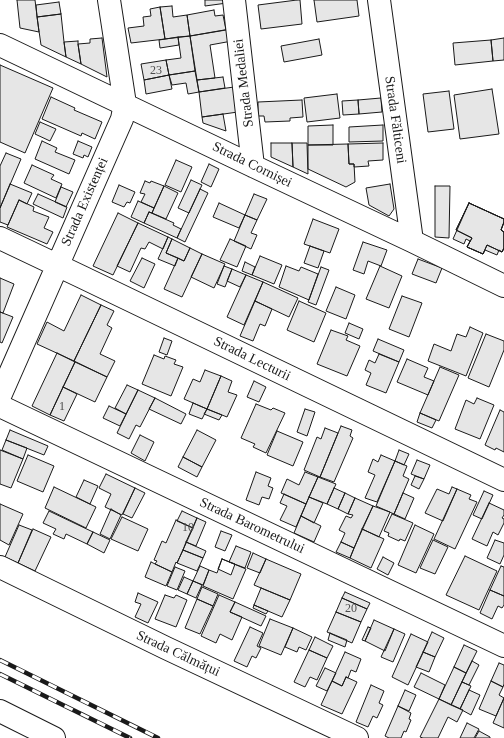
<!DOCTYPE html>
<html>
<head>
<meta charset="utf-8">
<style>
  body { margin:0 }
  canvas { display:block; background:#fff }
</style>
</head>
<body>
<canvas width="504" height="738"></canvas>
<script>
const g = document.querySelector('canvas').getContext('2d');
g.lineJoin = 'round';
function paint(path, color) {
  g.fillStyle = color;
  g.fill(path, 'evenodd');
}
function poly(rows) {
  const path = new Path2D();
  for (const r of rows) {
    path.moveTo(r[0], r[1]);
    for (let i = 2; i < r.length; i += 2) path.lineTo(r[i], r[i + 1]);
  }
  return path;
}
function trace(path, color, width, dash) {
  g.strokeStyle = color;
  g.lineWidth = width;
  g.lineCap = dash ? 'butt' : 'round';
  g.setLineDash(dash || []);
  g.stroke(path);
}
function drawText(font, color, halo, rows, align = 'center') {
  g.font = font + ' "Times New Roman",serif';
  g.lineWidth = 3;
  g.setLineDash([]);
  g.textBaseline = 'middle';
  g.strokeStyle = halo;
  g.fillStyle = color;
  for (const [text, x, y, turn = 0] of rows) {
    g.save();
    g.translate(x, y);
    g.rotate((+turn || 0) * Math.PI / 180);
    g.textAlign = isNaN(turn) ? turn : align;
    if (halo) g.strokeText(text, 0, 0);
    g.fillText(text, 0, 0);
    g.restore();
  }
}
const building = poly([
  [17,0,35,0,39,32,20,28,17,0],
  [205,0,227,0,227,3,205,6,205,0],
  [297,0,300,0,302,24,261,29,258,5,297,0],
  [314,0,357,0,359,16,317,22,314,0],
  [59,2,61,14,37,17,36,5,59,2],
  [172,6,173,17,187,15,190,36,165,39,160,7,172,6],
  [160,7,165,39,131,43,128,28,144,26,143,17,151,16,150,9,160,7],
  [214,10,215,16,223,15,226,30,190,36,187,15,214,10],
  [61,14,64,42,66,57,41,45,37,17,61,14],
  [230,29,232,41,210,45,215,78,197,80,190,36,230,29],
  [190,36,195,71,169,75,166,60,181,58,178,37,190,36],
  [178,37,179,45,160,48,159,40,178,37],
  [102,38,107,77,81,64,78,44,90,43,90,39,102,38],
  [504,38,504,60,493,61,491,40,504,38],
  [319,39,322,55,284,62,281,46,319,39],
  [491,40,493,61,455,65,453,43,491,40],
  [78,41,78,44,81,64,66,57,64,42,78,41],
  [166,60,169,75,144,80,141,64,166,60],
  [0,65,53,88,25,153,0,142,0,65],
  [195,71,199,92,188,94,186,83,172,85,169,75,195,71],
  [169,75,172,89,146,94,144,80,169,75],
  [223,77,225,88,199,92,197,80,223,77],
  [234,87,238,112,202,117,199,92,234,87],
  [492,89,499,134,460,139,454,95,492,89],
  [449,91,454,129,428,132,423,94,449,91],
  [337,94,340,118,307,122,304,98,337,94],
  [51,97,75,108,74,110,102,122,95,139,82,133,81,136,42,119,51,97],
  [381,98,382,112,359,114,358,100,381,98],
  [302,100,303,117,290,118,290,121,265,122,264,116,258,116,258,102,302,100],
  [358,100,359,114,343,115,342,101,358,100],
  [223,114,226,131,203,123,202,117,223,114],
  [40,122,56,129,50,141,35,134,40,122],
  [333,125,333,145,308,145,308,126,333,125],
  [383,125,383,141,349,142,349,127,383,125],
  [42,141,57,148,55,152,75,160,69,174,35,159,42,141],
  [78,141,92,147,88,157,84,155,83,158,73,154,78,141],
  [271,143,292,143,293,167,271,157,271,143],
  [292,143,307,143,308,174,293,167,292,143],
  [383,143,383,160,368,161,369,166,354,167,354,164,349,164,348,144,383,143],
  [348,144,349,164,354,164,355,182,346,187,308,169,308,145,348,144],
  [6,153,21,159,0,208,0,166,6,153],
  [176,160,192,167,181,192,165,185,176,160],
  [209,164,219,169,211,187,201,182,209,164],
  [32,165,54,175,51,179,62,184,56,198,24,183,32,165],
  [191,180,202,185,189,213,178,208,191,180],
  [145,181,150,183,151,181,164,186,154,208,141,202,145,194,140,193,145,181],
  [10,184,32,193,27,204,19,200,8,225,0,222,0,208,10,184],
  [390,184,394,209,389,216,369,205,366,188,390,184],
  [119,185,135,192,130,203,127,202,124,207,112,202,119,185],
  [164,186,178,193,166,219,152,213,164,186],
  [435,186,450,186,449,238,435,237,435,186],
  [61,187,73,192,66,207,55,202,61,187],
  [200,189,208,193,185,242,177,238,200,189],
  [38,194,67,207,63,218,33,204,38,194],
  [254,194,267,199,257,220,245,215,254,194],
  [19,200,34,207,33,211,49,217,44,228,53,232,47,244,7,227,19,200],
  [138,201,154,208,152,213,149,212,144,223,131,217,138,201],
  [219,203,245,215,239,228,213,217,219,203],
  [469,203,504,219,504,222,501,230,504,232,504,248,502,252,487,245,483,254,467,247,472,238,456,230,469,203],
  [469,203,504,219,504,222,501,230,504,232,504,248,502,252,499,250,497,255,485,250,483,254,467,247,472,238,456,230,469,203],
  [469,203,504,219,504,222,501,230,504,232,504,248,502,252,487,245,483,254,467,247,470,241,466,239,464,244,453,239,469,203],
  [149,212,174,223,173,225,181,229,177,238,144,223,149,212],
  [118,213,138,223,113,275,93,266,118,213],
  [245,215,257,220,251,233,257,235,251,249,234,241,245,215],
  [313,219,339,229,330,253,304,244,313,219],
  [138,223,168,237,163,249,149,242,145,249,141,248,130,272,117,266,138,223],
  [168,237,172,239,166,253,178,258,175,266,158,259,168,237],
  [172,239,190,248,184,261,166,253,172,239],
  [230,239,246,246,237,267,220,260,230,239],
  [363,242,387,250,381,266,368,261,364,274,353,270,363,242],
  [310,246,324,251,318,268,304,263,310,246],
  [190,248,202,254,182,297,164,289,178,258,184,261,190,248],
  [202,254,225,264,214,288,191,277,202,254],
  [260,256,282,265,274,284,252,275,260,256],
  [142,258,155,264,144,288,130,281,142,258],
  [418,259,442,268,436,283,412,274,418,259],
  [245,262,255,267,252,275,242,271,245,262],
  [224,266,232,269,225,287,217,284,224,266],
  [286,266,299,271,301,267,318,274,309,300,279,287,286,266],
  [380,266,402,276,389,308,366,299,380,266],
  [321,267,329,270,316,305,308,302,321,267],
  [232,269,246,275,240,287,227,281,232,269],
  [246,275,263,282,244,325,227,317,246,275],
  [0,278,14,284,3,313,0,312,0,278],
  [263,282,298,298,289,317,255,301,263,282],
  [336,287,355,295,346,319,326,311,336,287],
  [81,295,101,305,74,361,37,344,47,322,64,331,81,295],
  [402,296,422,303,409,337,389,329,402,296],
  [255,301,272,309,265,326,260,324,253,341,240,336,255,301],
  [299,301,326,313,314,342,287,330,299,301],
  [101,305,114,311,107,325,112,328,100,354,115,361,107,377,74,361,101,305],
  [0,312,13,317,2,343,0,342,0,312],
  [349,323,363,329,359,339,345,333,349,323],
  [470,327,483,333,466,376,428,361,434,344,451,351,457,334,466,337,470,327],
  [331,330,348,336,346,340,360,346,347,376,317,364,331,330],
  [486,334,504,341,504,350,489,387,468,378,486,334],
  [164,338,172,341,167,355,159,352,164,338],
  [378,339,404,350,399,362,373,351,378,339],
  [57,353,75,362,50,415,32,406,57,353],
  [379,354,399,362,386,393,366,385,371,373,365,370,369,360,375,363,379,354],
  [154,355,164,359,165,356,176,360,174,364,183,367,171,396,142,384,154,355],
  [407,359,428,368,424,377,434,381,428,395,397,382,407,359],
  [75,362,107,377,95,402,63,387,75,362],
  [440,367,459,375,439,421,420,413,440,367],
  [205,370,221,376,207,409,184,399,193,379,200,382,205,370],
  [221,376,232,381,228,392,237,395,227,417,207,409,221,376],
  [254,381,266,387,259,402,247,397,254,381],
  [127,385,138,390,126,414,115,408,127,385],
  [63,387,77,394,64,421,50,415,63,387],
  [138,390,155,398,140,427,136,425,129,439,117,433,138,390],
  [155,398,186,414,181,424,149,409,155,398],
  [477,398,494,405,480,439,455,429,466,400,474,404,477,398],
  [193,403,207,409,202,419,189,414,193,403],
  [256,404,271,410,273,408,285,413,266,453,253,447,255,444,241,438,256,404],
  [109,406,126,414,120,426,103,418,109,406],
  [207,409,222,415,219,420,204,414,207,409],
  [305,409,315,412,307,436,297,432,305,409],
  [500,410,504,412,504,452,496,448,495,450,485,445,500,410],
  [420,413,436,420,432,428,417,422,420,413],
  [341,426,352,430,350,436,353,438,334,482,320,477,341,426],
  [325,428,338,433,320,477,304,470,317,437,321,439,325,428],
  [10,430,48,446,44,455,6,440,10,430],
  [197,430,216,440,202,467,183,457,197,430],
  [277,431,303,442,293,466,267,455,277,431],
  [140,435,154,442,145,461,131,453,140,435],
  [6,440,27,448,23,459,2,450,6,440],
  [0,450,23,459,11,488,0,484,0,450],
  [399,450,409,454,404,465,395,461,399,450],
  [28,455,54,466,43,492,17,481,28,455],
  [381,455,395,461,377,502,365,498,375,475,368,472,373,459,378,462,381,455],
  [183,457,202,467,197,477,178,467,183,457],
  [417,460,430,465,424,479,411,474,417,460],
  [395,461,407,466,403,476,409,479,394,514,376,506,395,461],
  [256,472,271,478,268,486,273,488,269,499,262,497,259,505,246,500,256,472],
  [305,472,318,477,306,504,281,493,287,479,299,485,305,472],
  [106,474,135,488,122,515,105,507,111,494,99,488,106,474],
  [415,476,424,479,419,489,411,485,415,476],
  [318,477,336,484,327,504,309,497,318,477],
  [84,480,98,486,90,504,76,497,84,480],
  [54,487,96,507,86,528,45,508,54,487],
  [452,487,457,489,443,521,425,513,437,489,449,494,452,487],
  [135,488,145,493,132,518,123,514,135,488],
  [334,488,345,493,338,509,327,504,334,488],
  [457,489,471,495,469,499,477,502,455,549,434,539,457,489],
  [484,491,493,495,482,519,473,515,484,491],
  [345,493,355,498,348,514,338,509,345,493],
  [403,493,414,498,405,519,394,514,403,493],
  [284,494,306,504,296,527,280,520,287,506,280,503,284,494],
  [309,497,323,503,314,523,301,516,309,497],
  [355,498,373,506,354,548,341,542,345,533,339,530,346,516,351,518,353,515,348,514,355,498],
  [489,503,504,510,504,515,502,518,504,519,504,523,498,535,493,532,487,546,472,539,489,503],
  [0,504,23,514,9,545,0,540,0,504],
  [373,506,390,512,379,537,362,529,373,506],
  [111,509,121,515,110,539,100,534,111,509],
  [49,511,93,532,87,544,66,534,64,539,53,534,56,529,43,523,49,511],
  [182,511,197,518,193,528,177,521,182,511],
  [392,514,413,523,405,541,400,539,399,541,388,536,389,533,384,531,392,514],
  [301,516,321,526,314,542,294,533,301,516],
  [122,517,148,529,138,551,111,539,122,517],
  [197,518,206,522,196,546,186,542,197,518],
  [176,520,193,528,177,563,176,562,172,572,155,564,157,561,154,560,162,541,166,543,176,520],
  [19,525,32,530,18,563,5,557,19,525],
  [415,525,434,534,416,573,398,565,415,525],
  [33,529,51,537,35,571,18,563,33,529],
  [362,529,384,539,371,568,350,558,362,529],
  [221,531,232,535,225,551,215,547,221,531],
  [93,532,110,540,104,553,87,544,93,532],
  [433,540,448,547,435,574,420,568,433,540],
  [495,540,504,543,504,555,500,564,487,558,495,540],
  [186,542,206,551,203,558,183,550,186,542],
  [341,542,354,548,350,558,336,552,341,542],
  [236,546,251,552,245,568,229,562,236,546],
  [183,550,203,558,197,571,177,563,183,550],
  [253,553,266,559,260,573,247,568,253,553],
  [465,556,497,571,479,610,446,595,465,556],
  [383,557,394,563,388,575,377,569,383,557],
  [222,559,246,569,233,599,203,586,209,570,217,573,222,559],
  [222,559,235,564,231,575,218,569,222,559],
  [266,559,301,574,290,600,254,585,266,559],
  [151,562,172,572,166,586,145,577,151,562],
  [200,566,209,570,203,585,193,581,200,566],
  [501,566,504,567,504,596,490,590,501,566],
  [175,567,185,571,177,590,167,586,175,567],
  [184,577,193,581,187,594,178,590,184,577],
  [193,581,202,585,196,598,187,594,193,581],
  [202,587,218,594,213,606,197,599,202,587],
  [261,588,290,600,282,617,254,605,261,588],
  [490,590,504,596,504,605,502,608,498,606,492,619,480,613,490,590],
  [345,592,370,603,367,609,342,598,345,592],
  [138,593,158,602,148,623,135,617,141,604,135,602,138,593],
  [165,595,174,598,176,595,187,600,176,627,155,619,165,595],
  [219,595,235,602,230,612,242,617,232,640,220,634,216,643,201,636,219,595],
  [342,598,367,609,361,622,336,612,342,598],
  [197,599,213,606,200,634,185,628,197,599],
  [235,602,266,616,261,626,230,612,235,602],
  [254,605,268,611,266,614,253,608,254,605],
  [336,612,361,622,352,643,327,632,336,612],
  [270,619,293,628,281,655,259,646,270,619],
  [374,620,394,629,385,651,365,641,374,620],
  [250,627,263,633,257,646,261,648,256,658,252,656,247,667,234,661,250,627],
  [368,627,371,628,365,641,362,640,368,627],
  [293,628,312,637,306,650,299,647,297,652,285,647,293,628],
  [394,629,405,634,393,662,381,657,394,629],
  [432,632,444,638,435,657,423,652,432,632],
  [330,633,347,640,345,647,328,640,330,633],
  [411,634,428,642,408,685,392,677,411,634],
  [315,637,333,646,327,658,309,650,315,637],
  [464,645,477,651,466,673,454,667,464,645],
  [309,650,327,658,317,680,310,677,305,687,294,682,309,650],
  [345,652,361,659,356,672,351,670,348,678,346,677,342,686,332,681,345,652],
  [423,652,435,657,429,672,416,667,423,652],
  [472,661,479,665,469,685,462,682,472,661],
  [499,663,504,665,504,684,503,687,491,681,499,663],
  [454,667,466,673,451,705,439,699,454,667],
  [325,668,336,673,327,691,316,686,325,668],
  [421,673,445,685,439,699,414,687,421,673],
  [346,677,357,682,342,714,321,705,332,681,342,686,346,677],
  [491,681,503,687,499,695,504,698,496,716,479,709,491,681],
  [462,682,471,686,460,709,451,705,462,682],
  [371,685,384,691,379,703,383,705,377,718,373,716,368,727,356,722,371,685],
  [405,690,416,695,409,711,398,706,405,690],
  [469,690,480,695,471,715,460,709,469,690],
  [504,698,504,728,493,723,504,698],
  [439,699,463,710,457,722,448,717,438,738,423,738,420,737,439,699],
  [398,706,411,713,409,719,411,720,406,732,404,731,401,738,389,738,385,736,398,706],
  [467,723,479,729,474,738,460,738,467,723],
  [479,731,490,737,490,738,475,738,479,731]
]);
paint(building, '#e6e6e6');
trace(building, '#1a1a1a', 1);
const minor = poly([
  [234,0,253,166],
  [379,0,412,241],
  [0,45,253,166,412,241,504,286],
  [0,238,82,277,504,480],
  [0,396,122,119,125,104,109,0],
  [0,406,504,646],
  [0,567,166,648,357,738],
  [0,711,54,738]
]);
trace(minor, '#1a1a1a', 24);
trace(minor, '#fff', 22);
const rail = poly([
  [0,660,158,738],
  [0,674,130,738]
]);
trace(rail, '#1a1a1a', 4.5);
trace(rail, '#fff', 3, [9]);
drawText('12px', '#4d4d4d', null, [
  ["23",156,71],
  ["1",62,407],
  ["10",188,528],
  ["20",351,609]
]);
drawText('14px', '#1a1a1a', '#fff', [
  ["Strada Medaliei",244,83,-97],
  ["Strada Fălticeni",395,120,82],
  ["Strada Cornișei",252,165,26],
  ["Strada Existenței",85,202,-66],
  ["Strada Lecturii",252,359,26],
  ["Strada Barometrului",252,526,25],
  ["Strada Călmățui",178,654,25]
]);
</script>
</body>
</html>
